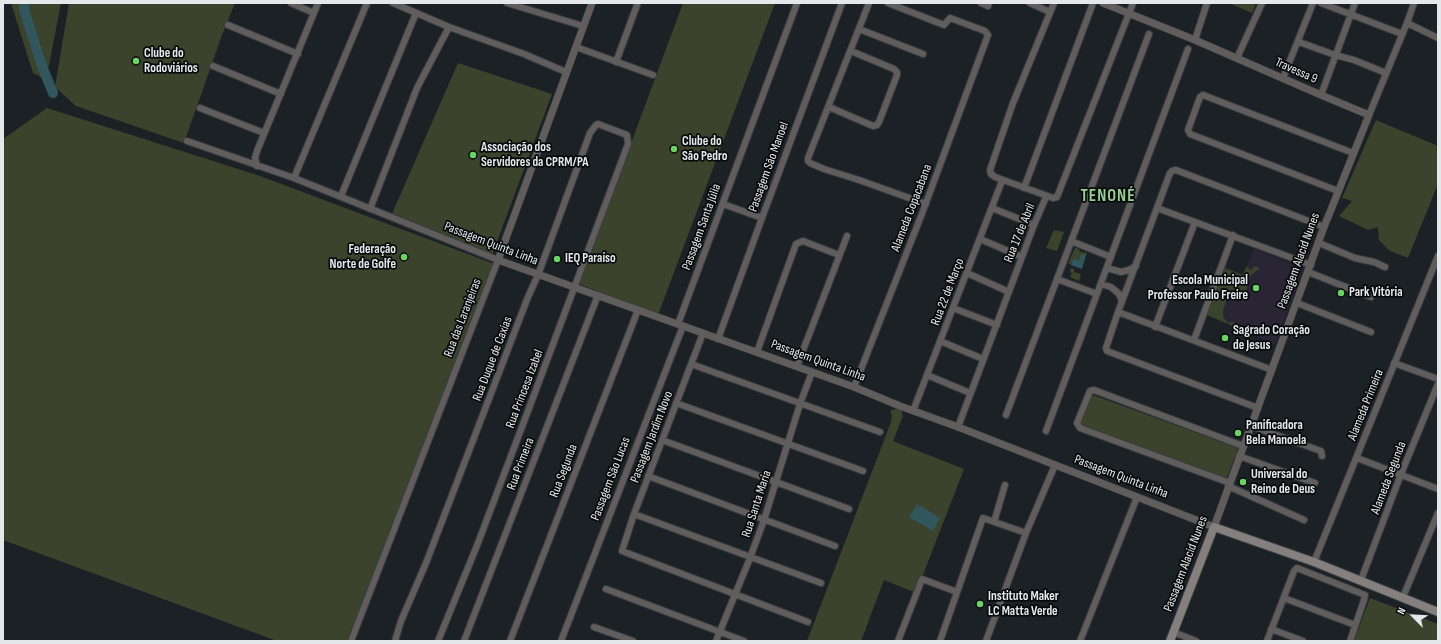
<!DOCTYPE html>
<html>
<head>
<meta charset="utf-8">
<style>
  body { margin:0 }
  #map { position:relative; width:1441px; height:644px; overflow:hidden; background:#1c2126; font-family:"Sofia Sans Condensed",sans-serif }
  canvas { display:block }
  .frame { position:absolute; inset:0; border:4px solid #e5e8eb; pointer-events:none }
  .north { position:absolute; left:1393px; top:596px; width:40px; height:40px; -webkit-text-stroke:3px #080b0c; paint-order:stroke; rotate:294deg; font-size:11px; font-weight:700; line-height:16px; text-align:center; color:#e5e8eb }
  .north::after { content:''; display:block; margin:auto; width:14px; height:18px; background:#e5e8eb; clip-path:polygon(50% 0,100% 100%,50% 72%,0 100%) }
</style>
</head>
<body>
<div id="map">
<canvas width="1441" height="644"></canvas>
<div class="frame"></div>
<div class="north">N</div>
</div>
<script>
const g = document.querySelector('canvas').getContext('2d');
g.lineJoin = 'round';
function paint(path, color) {
  g.fillStyle = color;
  g.fill(path, 'evenodd');
}
function poly(rows) {
  const path = new Path2D();
  for (const r of rows) {
    path.moveTo(r[0], r[1]);
    for (let i = 2; i < r.length; i += 2) path.lineTo(r[i], r[i + 1]);
  }
  return path;
}
function trace(path, color, width, dash) {
  g.strokeStyle = color;
  g.lineWidth = width;
  g.lineCap = dash ? 'butt' : 'round';
  g.setLineDash(dash || []);
  g.stroke(path);
}
function drawText(font, color, halo, rows, align = 'center') {
  g.font = font + ' "Sofia Sans Condensed",sans-serif';
  g.lineWidth = 3.5;
  g.setLineDash([]);
  g.textBaseline = 'middle';
  g.strokeStyle = halo;
  g.fillStyle = color;
  for (const [text, x, y, turn = 0] of rows) {
    g.save();
    g.translate(x, y);
    g.rotate((+turn || 0) * Math.PI / 180);
    g.textAlign = isNaN(turn) ? turn : align;
    if (halo) g.strokeText(text, 0, 0);
    g.fillText(text, 0, 0);
    g.restore();
  }
}
paint(poly([
  [1254,249,1303,268,1275,345,1236,327,1207,315,1225,268,1243,275]
]), '#292535');
paint(poly([
  [11,3,61,3,49,65,45,79,33,73],
  [69,3,235,3,222,35,184,143,76,106,55,87],
  [683,3,775,3,658,315,579,284],
  [1229,3,1256,3,1252,13],
  [458,63,552,94,492,255,391,216],
  [47,108,260,176,497,265,347,641,277,641,3,540,3,139],
  [1376,120,1438,146,1438,184,1408,258,1390,251,1379,240,1378,227,1368,230,1339,216,1352,201,1342,198],
  [1054,230,1064,232,1057,251,1046,248],
  [1075,248,1077,248,1081,252,1087,253,1086,256,1082,254,1079,260,1073,259,1071,265,1068,263],
  [1254,266,1260,268,1250,276,1246,291,1241,297,1236,295,1227,298,1223,311,1223,317,1228,323,1234,322,1235,327,1207,315,1225,268,1243,275,1246,267,1252,270],
  [1071,268,1074,269,1074,272,1081,274,1079,281,1070,277,1072,273,1070,272],
  [1090,394,1238,448,1226,481,1079,424],
  [900,407,903,416,893,441,964,469,916,593,884,580,861,641,807,641,891,422,892,416,890,411],
  [1370,598,1438,624,1438,641,1354,641]
]), '#3c432c');
paint(poly([
  [1081,254,1086,255,1082,269,1071,265,1073,259,1079,260],
  [917,504,940,518,933,531,909,517]
]), '#31565d');
trace(poly([
  [24,3,24,10,42,66,53,93]
]), '#31565d', 10);
const minor = poly([
  [291,3,314,13],
  [393,3,449,27,524,54,566,72],
  [507,3,583,26],
  [869,3,808,158,808,161,810,163,824,169,859,180,926,204],
  [981,3,988,6,989,3],
  [1030,3,1050,12],
  [1054,3,1013,103,990,170,991,174,995,177,1053,198,1057,197,1059,192,1133,3],
  [1321,3,1402,34],
  [1407,23,1438,38],
  [228,25,298,54],
  [859,29,923,54],
  [1195,40,1207,3],
  [1299,42,1335,55,1354,60,1386,73],
  [576,47,653,75],
  [1237,58,1262,3],
  [616,62,637,5],
  [213,66,281,94],
  [1283,78,1313,3],
  [1321,95,1355,3],
  [829,107,873,126,877,125,879,122,897,75,897,72,894,69,851,51],
  [200,108,264,133],
  [1369,115,1407,23,1414,3],
  [187,141,294,178,498,260,351,641],
  [257,166,255,158,257,151,318,3],
  [294,178,367,3],
  [1024,188,1093,3],
  [1338,191,1190,134,1188,130,1200,97,1203,95,1353,153],
  [341,196,416,13],
  [723,204,762,218],
  [992,208,1034,225],
  [1157,208,1311,265],
  [370,209,417,88,449,27],
  [980,239,1022,257],
  [1071,241,1111,257],
  [1319,243,1355,258,1374,262,1385,267],
  [1107,268,1121,272,1129,270,1136,266],
  [1308,272,1371,297],
  [967,273,1009,292],
  [1057,279,1097,294],
  [1101,284,1111,287,1119,294,1122,301],
  [1297,303,1371,332],
  [953,308,997,325],
  [1118,312,1272,370],
  [678,324,797,3],
  [1155,327,1195,222],
  [703,333,634,514,622,551,808,622],
  [718,339,762,218,842,3],
  [1194,340,1233,235],
  [940,341,983,359],
  [757,352,796,244,803,241,839,255],
  [1394,363,1438,379],
  [691,364,880,432],
  [797,366,847,236],
  [927,375,970,393],
  [854,387,923,211,988,35,985,31,950,18,944,25,888,3],
  [676,403,863,471],
  [1258,408,1107,351,1106,348,1118,312,1157,208,1170,173,1172,171,1176,170,1324,227],
  [913,411,1002,181],
  [1006,415,1149,34],
  [1251,426,1321,451,1322,456],
  [958,427,1034,225,1046,197],
  [1046,431,1188,49],
  [662,440,849,509],
  [1239,456,1315,483],
  [1357,458,1438,489],
  [648,476,835,546],
  [1230,483,1080,428,1077,423,1090,391,1094,390,1243,446],
  [1228,486,1304,520],
  [634,514,821,583],
  [994,522,1005,485],
  [1314,562,1438,256],
  [1361,580,1401,474,1438,384],
  [606,589,744,641],
  [1403,597,1438,513],
  [1284,598,1355,625],
  [594,627,633,641],
  [1271,629,1303,641],
  [1173,632,1196,641],
  [395,641,401,621,426,563,528,297,538,275,590,133,596,125,598,124,627,135,628,144,531,403,478,543,438,641],
  [464,641,598,295],
  [510,641,638,310],
  [561,641,683,326],
  [716,641,750,558,764,520,800,404,812,372],
  [898,641,922,579,957,592],
  [940,641,983,518,1026,533],
  [986,641,1026,533,1055,465],
  [1080,641,1137,497],
  [1267,641,1294,571,1297,568,1365,595,1364,600,1350,641]
]);
const tertiary = poly([
  [592,3,498,260,854,387,900,406,958,427,1214,527,1324,227,1369,115,1321,95,1195,40,1103,3]
]);
const secondary = poly([
  [1170,641,1214,527,1314,562,1438,612]
]);
trace(minor, '#383d42', 8);
trace(tertiary, '#383d42', 8);
trace(secondary, '#383d42', 10);
trace(minor, '#615d5c', 6);
trace(tertiary, '#615d5c', 7);
trace(secondary, '#857f7e', 8);
for (const [x, y, r, color] of [
  [136,61,4,"#69d464"],
  [674,149,4,"#69d464"],
  [473,155,4,"#69d464"],
  [404,257,4,"#69d464"],
  [557,259,4,"#69d464"],
  [1256,288,4,"#69d464"],
  [1341,293,4,"#69d464"],
  [1225,338,4,"#69d464"],
  [1238,433,4,"#69d464"],
  [1243,482,4,"#69d464"],
  [980,604,4,"#69d464"]
]) {
  const dot = new Path2D();
  dot.arc(x, y, r, 0, 2 * Math.PI);
  g.fillStyle = color;
  g.fill(dot);
  trace(dot, '#080b0c', 1.5);
}
drawText('bold 13px', '#e5e8eb', '#080b0c', [
  ["Clube do",144,54],
  ["Rodoviários",144,69],
  ["Clube do",682,142],
  ["São Pedro",682,157],
  ["Associação dos",481,148],
  ["Servidores da CPRM/PA",481,163],
  ["Federação",396,250,"right"],
  ["Norte de Golfe",396,265,"right"],
  ["IEQ Paraíso",565,259],
  ["Escola Municipal",1248,281,"right"],
  ["Professor Paulo Freire",1248,296,"right"],
  ["Park Vitória",1349,293],
  ["Sagrado Coração",1233,331],
  ["de Jesus",1233,346],
  ["Panificadora",1246,426],
  ["Bela Manoela",1246,441],
  ["Universal do",1251,475],
  ["Reino de Deus",1251,490],
  ["Instituto Maker",988,597],
  ["LC Matta Verde",988,612]
], 'left');
drawText('13px', '#e5e8eb', '#080b0c', [
  ["Travessa 9",1296,71,24],
  ["Passagem São Manoel",769,167,-70],
  ["Alameda Copacabana",912,208,-69],
  ["Passagem Santa Júlia",702,227,-70],
  ["Rua 17 de Abril",1020,233,-68],
  ["Passagem Quinta Linha",491,244,21],
  ["Passagem Alacid Nunes",1299,261,-70],
  ["Rua 22 de Março",948,292,-69],
  ["Rua das Laranjeiras",463,318,-69],
  ["Rua Duque de Caxias",493,359,-69],
  ["Passagem Quinta Linha",818,361,20],
  ["Rua Princesa Izabel",525,389,-69],
  ["Alameda Primeira",1366,405,-68],
  ["Passagem Jardim Novo",652,437,-69],
  ["Rua Primeira",521,464,-69],
  ["Rua Segunda",564,471,-69],
  ["Passagem Quinta Linha",1121,477,21],
  ["Alameda Segunda",1389,478,-69],
  ["Passagem São Lucas",611,479,-69],
  ["Rua Santa Maria",757,504,-72],
  ["Passagem Alacid Nunes",1186,564,-69]
]);
g.letterSpacing = '1px';
drawText('bold 17px', '#98cf94', '#080b0c', [
  ["TENONÉ",1108,197]
]);
g.letterSpacing = '0px';
</script>
</body>
</html>
